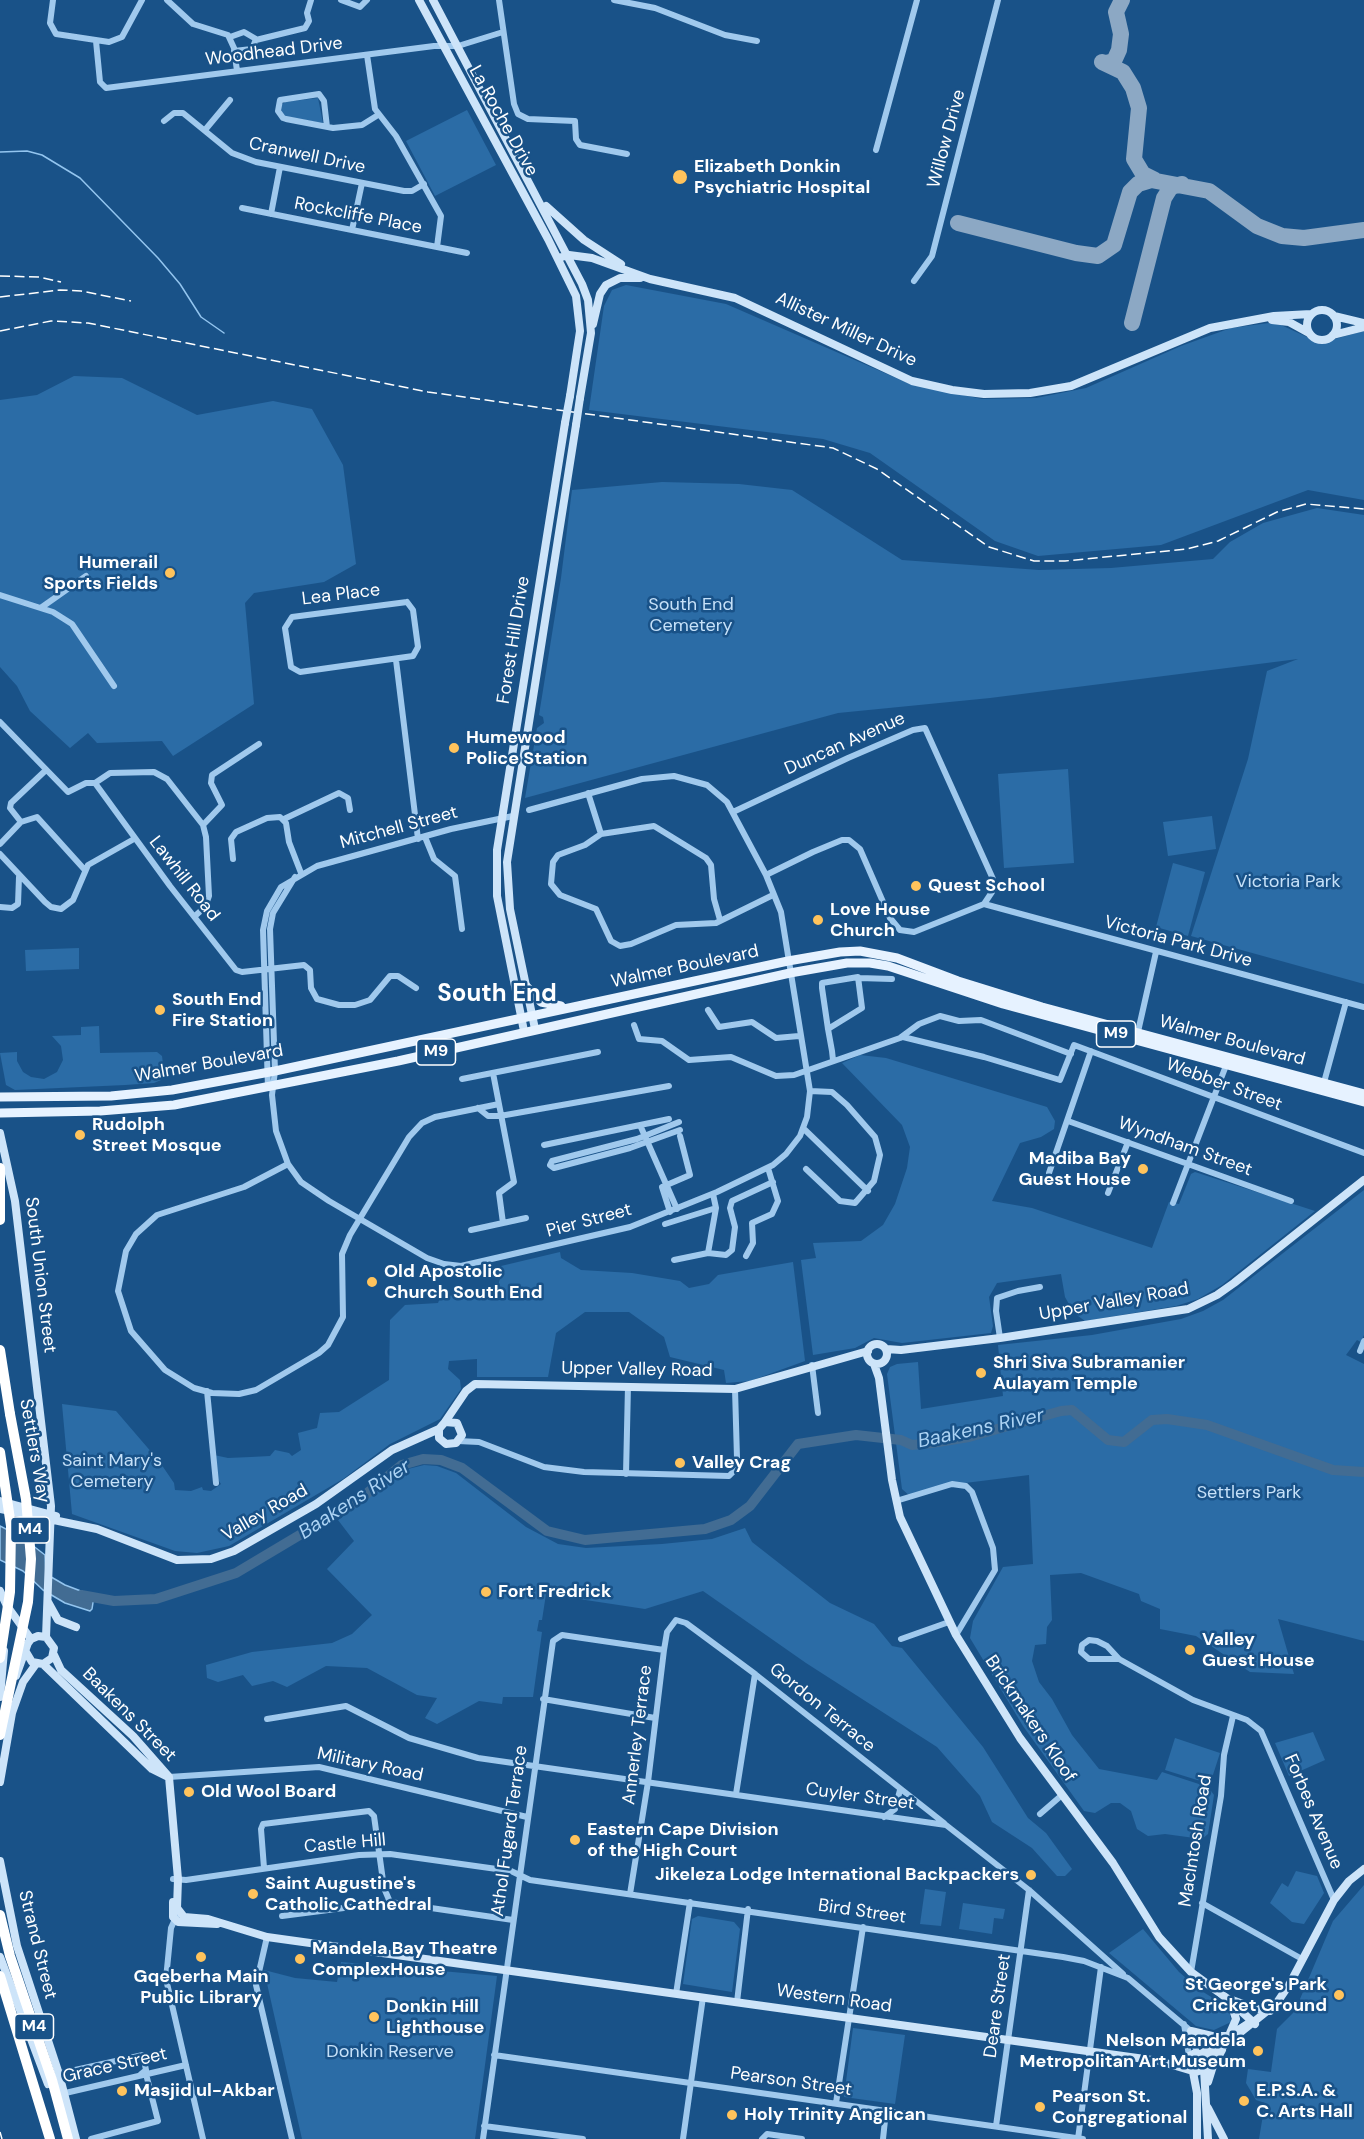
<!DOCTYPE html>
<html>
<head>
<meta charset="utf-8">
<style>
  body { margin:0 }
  canvas { display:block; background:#195288 }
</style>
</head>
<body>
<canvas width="1364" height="2139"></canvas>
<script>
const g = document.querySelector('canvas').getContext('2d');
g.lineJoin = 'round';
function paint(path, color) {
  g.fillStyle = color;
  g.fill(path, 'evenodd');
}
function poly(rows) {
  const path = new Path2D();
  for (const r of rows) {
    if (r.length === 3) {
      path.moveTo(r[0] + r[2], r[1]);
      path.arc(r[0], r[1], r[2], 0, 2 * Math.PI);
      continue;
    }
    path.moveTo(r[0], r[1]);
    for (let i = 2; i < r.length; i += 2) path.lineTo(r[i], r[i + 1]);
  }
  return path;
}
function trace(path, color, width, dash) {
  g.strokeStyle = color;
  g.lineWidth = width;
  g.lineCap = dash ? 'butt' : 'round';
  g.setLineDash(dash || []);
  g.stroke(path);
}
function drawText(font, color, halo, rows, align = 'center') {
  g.font = font + ' "DM Sans",sans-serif';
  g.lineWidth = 5;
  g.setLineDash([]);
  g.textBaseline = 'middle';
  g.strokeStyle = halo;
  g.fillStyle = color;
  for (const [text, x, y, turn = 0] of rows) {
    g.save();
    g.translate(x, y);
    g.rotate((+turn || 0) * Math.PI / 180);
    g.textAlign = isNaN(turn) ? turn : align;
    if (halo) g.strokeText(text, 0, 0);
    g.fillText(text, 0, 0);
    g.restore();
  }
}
paint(poly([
  [318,98,323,123,282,116,281,105,285,102],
  [467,110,496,165,435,196,406,141],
  [626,285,726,304,910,384,982,399,1036,398,1086,388,1181,346,1231,328,1269,323,1281,325,1320,343,1364,331,1364,500,1308,490,1161,545,1038,556,995,541,870,453,823,439,589,410,604,306,612,290],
  [74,376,122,378,197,415,273,401,312,409,343,465,356,564,324,582,254,593,245,603,254,704,173,756,162,741,97,743,88,733,70,748,30,711,17,686,0,667,0,400,37,395],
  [662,482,739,484,792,490,902,560,1039,570,1111,568,1213,559,1230,542,1263,523,1317,508,1364,515,1364,984,1191,936,1248,759,1267,671,1298,659,990,698,838,713,525,798,537,728,544,723,543,717,539,715,561,578,572,490],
  [1068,769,1074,863,1004,868,998,774],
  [1212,816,1216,849,1168,856,1163,822],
  [1173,863,1205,872,1188,936,1156,927],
  [79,948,79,969,26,971,25,950],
  [99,1026,100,1053,157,1052,162,1056,164,1073,161,1080,154,1083,125,1085,15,1090,6,1085,0,1053,17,1052,17,1061,23,1072,31,1077,44,1079,57,1072,63,1060,61,1046,52,1036,81,1035,81,1027],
  [860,1055,886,1058,1047,1107,1055,1121,1054,1129,1041,1137,1020,1143,992,1201,1032,1208,1152,1248,1169,1202,1179,1204,1191,1174,1195,1172,1315,1211,1222,1285,1198,1299,1176,1306,1085,1321,1074,1313,1065,1297,1061,1274,997,1283,989,1297,993,1326,991,1333,902,1343,874,1338,855,1348,813,1355,801,1260,816,1258,813,1243,861,1241,883,1225,895,1204,907,1168,910,1147,902,1125,842,1063],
  [1364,1190,1364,1335,1361,1342,1357,1340,1346,1355,1364,1364,1364,1641,1278,1619,1294,1674,1250,1672,1196,1636,1160,1629,1160,1609,1141,1601,1139,1594,1081,1573,1050,1575,1052,1620,1047,1627,1046,1644,1035,1645,1032,1661,1039,1682,1052,1699,1072,1735,1099,1769,1157,1780,1162,1772,1208,1787,1214,1795,1208,1834,1202,1839,1165,1834,1148,1836,1137,1829,1131,1811,1120,1803,1111,1803,1095,1813,1084,1811,1023,1726,970,1638,973,1621,1003,1567,1033,1564,1029,1475,957,1484,910,1496,902,1489,887,1374,890,1367,897,1364,918,1362,921,1409,1003,1396,998,1345,1092,1335,1181,1319,1203,1311,1223,1300],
  [560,1252,561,1258,581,1270,632,1273,680,1281,689,1288,709,1284,718,1275,793,1262,805,1361,750,1381,726,1383,724,1370,670,1357,664,1337,629,1312,585,1312,556,1333,548,1377,477,1377,477,1359,449,1361,448,1369,460,1380,461,1389,440,1419,390,1444,343,1479,229,1546,197,1553,175,1551,72,1514,62,1404,116,1411,159,1461,174,1483,175,1490,191,1491,202,1487,203,1490,211,1491,221,1484,217,1478,214,1455,228,1458,251,1457,270,1456,275,1450,289,1453,292,1456,301,1450,298,1433,317,1428,320,1413,339,1412,389,1380,390,1320,405,1305,438,1303,440,1298,498,1285,502,1273,501,1266],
  [424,1465,437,1466,456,1473,526,1527,558,1544,586,1548,662,1544,712,1539,745,1528,752,1542,830,1603,874,1624,892,1646,902,1648,983,1747,1028,1818,1046,1833,1072,1869,1065,1876,1057,1876,1032,1848,992,1822,980,1796,937,1747,806,1663,703,1591,645,1609,546,1594,542,1620,539,1620,537,1631,542,1632,533,1697,503,1697,502,1704,479,1701,437,1724,425,1718,437,1698,417,1695,367,1668,326,1666,287,1687,273,1681,252,1686,243,1675,218,1682,207,1678,206,1665,252,1652,332,1643,352,1634,372,1615,327,1569,354,1541,338,1520,404,1470],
  [1313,1732,1325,1760,1289,1776,1275,1743],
  [1175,1738,1220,1753,1210,1784,1165,1770],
  [1296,1871,1317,1876,1324,1893,1304,1924,1292,1922,1270,1903,1282,1883,1288,1887],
  [1364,1885,1364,2139,1259,2139,1265,2103,1256,2100,1246,2083,1248,2069,1271,2072,1277,2029,1301,2005,1300,1999,1333,1921],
  [925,1889,946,1892,941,1926,920,1924],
  [963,1903,1005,1909,1003,1919,994,1918,992,1934,959,1929],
  [698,1916,734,1922,740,1929,732,1992,683,1984,692,1919],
  [1143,1929,1179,1972,1200,1990,1229,2008,1231,2022,1214,2030,1196,2026,1109,1953],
  [341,1962,497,1976,475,2139,302,2139,264,1970,295,1978,337,1982],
  [853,2028,905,2035,895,2104,844,2097]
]), '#2b6ca6');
const water = poly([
  [0,1526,23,1538,45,1555,46,1574,65,1585,94,1596,92,1609,90,1611,65,1603,43,1590,23,1571,0,1560,0,1526]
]);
paint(water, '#426c93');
trace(water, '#93c5ef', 1.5);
trace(poly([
  [0,152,27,151,42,155,80,178,158,258,180,284,201,317,224,333]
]), '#93c5ef', 1.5);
trace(poly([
  [81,1595,114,1601,156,1599,236,1573,360,1499,402,1465,423,1459,441,1460,462,1468,547,1531,585,1540,705,1529,731,1520,750,1506,798,1444,856,1435,901,1440,912,1445,932,1443,969,1437,1061,1411,1072,1410,1108,1440,1124,1442,1152,1420,1167,1419,1207,1425,1333,1470,1364,1472]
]), '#426c93', 10);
trace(poly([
  [1102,62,1123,72,1133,88,1139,108,1134,159,1143,174,1155,180],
  [1106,63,1114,61,1119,50,1121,34,1116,12,1122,0],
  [958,223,1076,253,1098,256,1114,245,1130,192,1138,184,1151,180,1209,191,1257,226,1282,236,1304,238,1364,230],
  [1132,323,1164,198,1171,187,1182,184]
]), '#8ca8c4', 16);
trace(poly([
  [53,0,50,23,56,34,109,42,122,37,142,0],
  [167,0,193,24,228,35,234,48,237,71],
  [341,0,360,7,367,0],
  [499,0,514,104,518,114,528,119,575,121,576,139,580,145,627,154],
  [614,0,655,8,725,35,757,41],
  [230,37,244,32,256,39,252,49,234,51],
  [256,40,305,28,309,21,307,13,311,0],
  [96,41,100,82,106,88,434,46,458,46,503,32],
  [367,55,375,109,396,136,441,216,437,247],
  [164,121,174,113,183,113,232,153,256,162,404,191,412,191,424,184],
  [327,127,324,101,319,94,280,100,278,111,283,118,286,119,333,128,362,125,378,115],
  [205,130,230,100],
  [876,150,917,0],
  [242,208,467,253],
  [271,214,280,167],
  [352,230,362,183],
  [914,281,932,256,998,0],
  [0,595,53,612,72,624,114,686],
  [407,602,413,610,418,647,413,656,300,672,291,667,285,628,292,617,407,602],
  [42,607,86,576],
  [396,660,418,839],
  [0,722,68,792,86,783,95,783,110,773,154,772,167,779,203,825,206,837,209,896,205,907,195,916],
  [95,783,170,886,236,970,242,972,304,965,310,970,311,988,317,999,339,1005,355,1005,370,1000,390,976,398,976,416,988],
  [588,793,601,834,654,826,706,858,711,865,714,899,720,920],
  [733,812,848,758,913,730,925,728,993,879,992,892,984,904],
  [284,819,339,793,348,798,350,810],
  [21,822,10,808,11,803,46,770],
  [203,825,222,805,211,783,212,775,259,744],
  [601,834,585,845,558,855,553,862,551,884,560,895,596,909,611,941,620,946,631,944,676,925,716,923,773,895],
  [425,837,434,859,455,876,462,929],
  [0,844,21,822,37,817,84,869],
  [0,854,45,902,51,907,61,909,73,900,88,865,134,839],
  [233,859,231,839,236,832,267,818,280,817,286,823,289,842,301,873],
  [766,875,813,852,842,840,849,840,860,849,890,918,900,930,914,932,984,904],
  [295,877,273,913,270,929,275,1071,272,1095,276,1131,288,1164,301,1182,329,1201,427,1258,444,1264,461,1266,630,1227,717,1192,773,1165,786,1154,800,1136,807,1117,810,1091,781,912,766,875,727,802,707,785,674,776,642,779,529,810],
  [984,904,1364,1007],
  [0,907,12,908,18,904,19,877],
  [859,978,892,979],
  [708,1010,719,1027,752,1022,776,1038,799,1036],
  [634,1025,639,1039,662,1041,689,1060,731,1057,776,1076,794,1075,900,1038,919,1024,940,1016,959,1021,981,1020,1071,1054],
  [828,1029,862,1008,858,977,822,983,822,988,828,1029,832,1051,833,1060],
  [1137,1036,1156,952],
  [903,1037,984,1057,1060,1080,1074,1045,1364,1153],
  [493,1073,514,1182,499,1193,503,1223],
  [462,1079,598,1052],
  [1323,1086,1346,1002],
  [268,1088,263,930,267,911,281,887,317,866,451,829,513,816],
  [478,1108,488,1116,500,1116,669,1086],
  [1068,1121,1291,1201],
  [679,1122,637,1139,552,1161,550,1165,554,1168,630,1148,680,1130],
  [640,1125,677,1209],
  [803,1128,868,1191],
  [544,1145,669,1119],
  [288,1164,244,1187,157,1215,136,1234,126,1251,118,1291,131,1331,165,1370,194,1388,212,1393,239,1394,256,1390,319,1353,328,1345,343,1317,342,1254,350,1235,409,1137,422,1123,435,1117,499,1104],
  [806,1169,840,1201,855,1203,874,1181,880,1155,875,1137,847,1105,832,1092,810,1091],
  [1049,1173,1091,1051],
  [1108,1193,1128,1142],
  [1173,1203,1227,1063],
  [670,1212,662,1187,690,1175,680,1136],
  [665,1224,716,1208],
  [471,1230,526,1218],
  [708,1253,726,1255,732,1250,735,1227,730,1208,732,1201,773,1182],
  [746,1256,753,1243,752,1223,772,1214,778,1201,768,1168],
  [674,1260,708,1253,716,1208,713,1194],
  [1000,1338,996,1311,997,1298,1018,1291,1040,1287],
  [1360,1351,1364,1341],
  [812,1365,818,1413],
  [207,1391,216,1483],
  [458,1441,479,1442,544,1467,584,1472,729,1476,736,1469,737,1458,735,1389],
  [626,1474,628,1386],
  [896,1501,952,1484,966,1486,972,1492,993,1548,995,1570,956,1635],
  [901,1639,949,1622],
  [1119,1659,1089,1659,1081,1652,1082,1645,1089,1640,1097,1641,1107,1646,1119,1659,1193,1700,1247,1720,1261,1731,1334,1900],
  [543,1699,655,1718],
  [267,1719,346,1706,409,1738,478,1758,946,1825,1029,1890,1123,1974],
  [169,1777,319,1767,527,1817],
  [736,1794,755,1674],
  [1040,1814,1062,1795],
  [884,1817,895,1809,900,1790],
  [264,1868,261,1829,263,1824,369,1811,374,1816,384,1888,390,1902],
  [173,1879,186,1880,359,1855,390,1854,511,1871,530,1880,1063,1957,1084,1961,1128,1978,1191,2031,1197,2053],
  [630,1894,648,1782,664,1650,667,1632,676,1620,686,1623,755,1674,944,1823],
  [1202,1903,1302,1959],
  [282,1916,390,1902,513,1920],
  [176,1917,171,1928,166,1979,203,2139],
  [267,1937,256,1985,292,2139],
  [1191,1972,1221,1796,1224,1755,1233,1716],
  [676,1994,690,1902],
  [737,2002,748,1909],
  [1184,2024,1189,2056],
  [494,2055,1083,2139],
  [57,2074,143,2055,146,2070,141,2074],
  [61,2094,186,2065],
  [836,2103,863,1927],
  [484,2126,583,2139],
  [996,2126,1029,1890],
  [91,2139,158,2121,146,2074],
  [483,2139,553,1641,562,1635,664,1650],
  [683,2139,703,1997],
  [762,2139,767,2134,802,2139],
  [883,2139,886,2111],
  [1078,2139,1101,1967]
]), '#a0c9ed', 6);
trace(poly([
  [419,0,548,239,576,296,580,331,570,396],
  [433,0,582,284,588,300,591,333,580,398],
  [546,206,584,240,621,264],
  [558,258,569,255,592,258,650,279,735,298,912,381,952,390,984,394,1030,393,1071,386,1210,328,1274,316,1311,314],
  [1322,325,15],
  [1334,316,1364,323],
  [1272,320,1289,322,1309,333],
  [593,324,600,294,606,285,620,278,640,278],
  [1333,335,1364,327],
  [535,1029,510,909,507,862,576,425],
  [524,1031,497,896,497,850,565,423],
  [0,1133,15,1201,51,1506,46,1637],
  [877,1354,10],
  [886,1349,901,1350,1000,1338,1188,1309,1217,1295,1234,1283,1364,1180],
  [874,1364,879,1378,892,1480,900,1517,956,1635,1020,1738,1113,1863,1159,1937,1191,1972,1228,1999,1255,2024],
  [445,1422,466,1391,475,1384,735,1389,868,1351],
  [0,1501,56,1516],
  [0,1509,97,1529,177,1560,211,1559,234,1551,316,1504,392,1450,439,1429,445,1422,457,1423,462,1435,456,1443,446,1444,439,1438,439,1429],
  [0,1591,7,1606,31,1639],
  [48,1602,58,1620,76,1627],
  [54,1655,61,1670,133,1736,169,1777,178,1879,177,1908,184,1917,208,1919,267,1937,1159,2061,1196,2072,1204,2069,1206,2060],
  [43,1664,152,1769,168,1777],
  [16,1676,28,1643,31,1639,38,1636,46,1637,54,1648,52,1658,43,1664,32,1662,26,1652],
  [0,1697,4,1651],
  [0,1782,12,1713,23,1682,36,1664],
  [0,1861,17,1946,59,2074,76,2139],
  [173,1902,173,1917,178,1922,217,1924],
  [0,1957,48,2084],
  [1232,2000,1257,2009,1270,2011],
  [1191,2031,1212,2036,1226,2036],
  [1230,2033,1236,2019,1232,2006],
  [1201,2054,1252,2021],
  [1206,2060,1276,2004,1289,1985,1334,1900,1349,1881,1364,1869],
  [1189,2069,1187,2061,1189,2056,1195,2053,1203,2055],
  [1204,2069,1208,2139],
  [1193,2072,1197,2093,1197,2139],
  [1208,2082,1213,2066,1222,2050],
  [1208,2108,1224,2139]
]), '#cde4f9', 8);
trace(poly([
  [526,986,541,1002,561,1006],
  [0,1097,111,1096,172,1090,275,1071,788,961,840,952,860,951,897,958,958,981,1042,1007,1364,1094],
  [0,1113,100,1111,174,1105,398,1061,790,973,847,963,870,963,888,966,1003,1004,1364,1102]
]), '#e6f2ff', 9);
trace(poly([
  [0,1168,0,1220],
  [0,1350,10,1414],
  [0,1976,50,2139]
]), '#fff', 10);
trace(poly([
  [0,276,39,277,61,282],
  [0,297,60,290,81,291,131,301],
  [0,331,51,321,88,323,428,392,833,448,877,469,989,547,1034,561,1065,561,1187,549,1218,541,1277,512,1306,504,1364,509],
  [0,2132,2,2139]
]), '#fff', 1.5, [10, 4.5]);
trace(poly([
  [565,423,570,396],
  [576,425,580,398]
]), '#cde4f9', 8);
trace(poly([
  [0,1452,11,1526,10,1592,0,1658],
  [0,1735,28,1602,31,1559,26,1499,10,1414],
  [0,1915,10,1956,52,2080,68,2139]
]), '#fff', 10);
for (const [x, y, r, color] of [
  [680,177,8,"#ffc35c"],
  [170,573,6,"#ffc35c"],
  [454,748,6,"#ffc35c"],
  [916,886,6,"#ffc35c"],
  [818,920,6,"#ffc35c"],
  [160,1010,6,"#ffc35c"],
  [80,1135,6,"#ffc35c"],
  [1143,1169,6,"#ffc35c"],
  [372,1282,6,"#ffc35c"],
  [981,1373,6,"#ffc35c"],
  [680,1463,6,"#ffc35c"],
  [486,1592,6,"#ffc35c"],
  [1190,1650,6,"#ffc35c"],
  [189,1792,6,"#ffc35c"],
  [575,1840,6,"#ffc35c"],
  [1031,1875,6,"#ffc35c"],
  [253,1894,6,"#ffc35c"],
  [201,1957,6,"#ffc35c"],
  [300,1959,6,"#ffc35c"],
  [1339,1995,6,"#ffc35c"],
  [374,2017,6,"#ffc35c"],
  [1258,2051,6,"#ffc35c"],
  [122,2091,6,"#ffc35c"],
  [1244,2101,6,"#ffc35c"],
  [1040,2107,6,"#ffc35c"],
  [732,2115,6,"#ffc35c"]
]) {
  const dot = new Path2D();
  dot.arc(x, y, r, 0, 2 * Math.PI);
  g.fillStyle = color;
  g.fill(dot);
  trace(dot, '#195288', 2);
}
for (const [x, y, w] of [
  [1116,1034,39],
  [436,1052,39],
  [30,1530,39],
  [34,2027,39]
]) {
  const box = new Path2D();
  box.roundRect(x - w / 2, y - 13, w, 26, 4.5);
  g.fillStyle = '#195288';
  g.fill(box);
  trace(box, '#fff', 1.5);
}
drawText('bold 16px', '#fff', null, [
  ["M9",1116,1034],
  ["M9",436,1052],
  ["M4",30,1530],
  ["M4",34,2027]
]);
drawText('18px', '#fff', '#195288', [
  ["Woodhead Drive",274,52,-7],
  ["La Roche Drive",503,121,61],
  ["Willow Drive",947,139,-75],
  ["Cranwell Drive",307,156,12],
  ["Rockcliffe Place",358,216,11],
  ["Allister Miller Drive",846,330,25],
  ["Lea Place",341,595,-7],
  ["Forest Hill Drive",514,640,-81],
  ["Duncan Avenue",845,744,-24],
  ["Mitchell Street",399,828,-15],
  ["Lawhill Road",184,879,52],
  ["Victoria Park Drive",1178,942,15],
  ["Walmer Boulevard",685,967,-12],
  ["Walmer Boulevard",1232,1041,15],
  ["Walmer Boulevard",209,1064,-10],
  ["Webber Street",1224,1085,20],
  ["Wyndham Street",1185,1147,20],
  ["Pier Street",589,1221,-15],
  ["South Union Street",40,1275,83],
  ["Upper Valley Road",1114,1302,-10],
  ["Upper Valley Road",637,1370,1],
  ["Settlers Way",34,1451,80],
  ["Valley Road",265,1513,-30],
  ["Gordon Terrace",822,1708,39],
  ["Baakens Street",129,1715,45],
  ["Brickmakers Kloof",1030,1719,56],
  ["Annerley Terrace",638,1735,-83],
  ["Military Road",370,1765,12],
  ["Cuyler Street",860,1797,8],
  ["Forbes Avenue",1313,1812,67],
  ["Athol Fugard Terrace",510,1831,-82],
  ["MacIntosh Road",1196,1841,-81],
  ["Castle Hill",345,1844,-5],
  ["Bird Street",862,1912,8],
  ["Strand Street",37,1945,76],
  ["Western Road",834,1999,8],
  ["Deare Street",998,2006,-82],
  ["Grace Street",115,2066,-13],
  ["Pearson Street",791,2082,8]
]);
drawText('bold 18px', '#fff', '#195288', [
  ["Elizabeth Donkin",694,167],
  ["Psychiatric Hospital",694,188],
  ["Humerail",158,563,"right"],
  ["Sports Fields",158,584,"right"],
  ["Humewood",466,738],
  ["Police Station",466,759],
  ["Quest School",928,886],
  ["Love House",830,910],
  ["Church",830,931],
  ["South End",172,1000],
  ["Fire Station",172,1021],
  ["Rudolph",92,1125],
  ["Street Mosque",92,1146],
  ["Madiba Bay",1131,1159,"right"],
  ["Guest House",1131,1180,"right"],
  ["Old Apostolic",384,1272],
  ["Church South End",384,1293],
  ["Shri Siva Subramanier",993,1363],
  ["Aulayam Temple",993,1384],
  ["Valley Crag",692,1463],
  ["Fort Fredrick",498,1592],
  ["Valley",1202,1640],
  ["Guest House",1202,1661],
  ["Old Wool Board",201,1792],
  ["Eastern Cape Division",587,1830],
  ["of the High Court",587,1851],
  ["Jikeleza Lodge International Backpackers",1019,1875,"right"],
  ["Saint Augustine's",265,1884],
  ["Catholic Cathedral",265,1905],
  ["Mandela Bay Theatre",312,1949],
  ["ComplexHouse",312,1970],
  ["Gqeberha Main",201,1977,"center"],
  ["Public Library",201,1998,"center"],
  ["St George's Park",1327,1985,"right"],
  ["Cricket Ground",1327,2006,"right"],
  ["Donkin Hill",386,2007],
  ["Lighthouse",386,2028],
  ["Nelson Mandela",1246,2041,"right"],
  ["Metropolitan Art Museum",1246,2062,"right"],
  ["Masjid ul-Akbar",134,2091],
  ["E.P.S.A. &",1256,2091],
  ["C. Arts Hall",1256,2112],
  ["Pearson St.",1052,2097],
  ["Congregational",1052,2118],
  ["Holy Trinity Anglican",744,2115]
], 'left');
drawText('18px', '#c6e1f9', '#195288', [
  ["South End",691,605],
  ["Cemetery",691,626],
  ["Victoria Park",1288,882],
  ["Saint Mary's",112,1461],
  ["Cemetery",112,1482],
  ["Settlers Park",1249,1493],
  ["Donkin Reserve",390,2052]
]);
drawText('italic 20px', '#acd3f4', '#195288', [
  ["Baakens River",981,1429,-12],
  ["Baakens River",355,1500,-33]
]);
drawText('bold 24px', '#fff', '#195288', [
  ["South End",497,995]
]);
</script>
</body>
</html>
